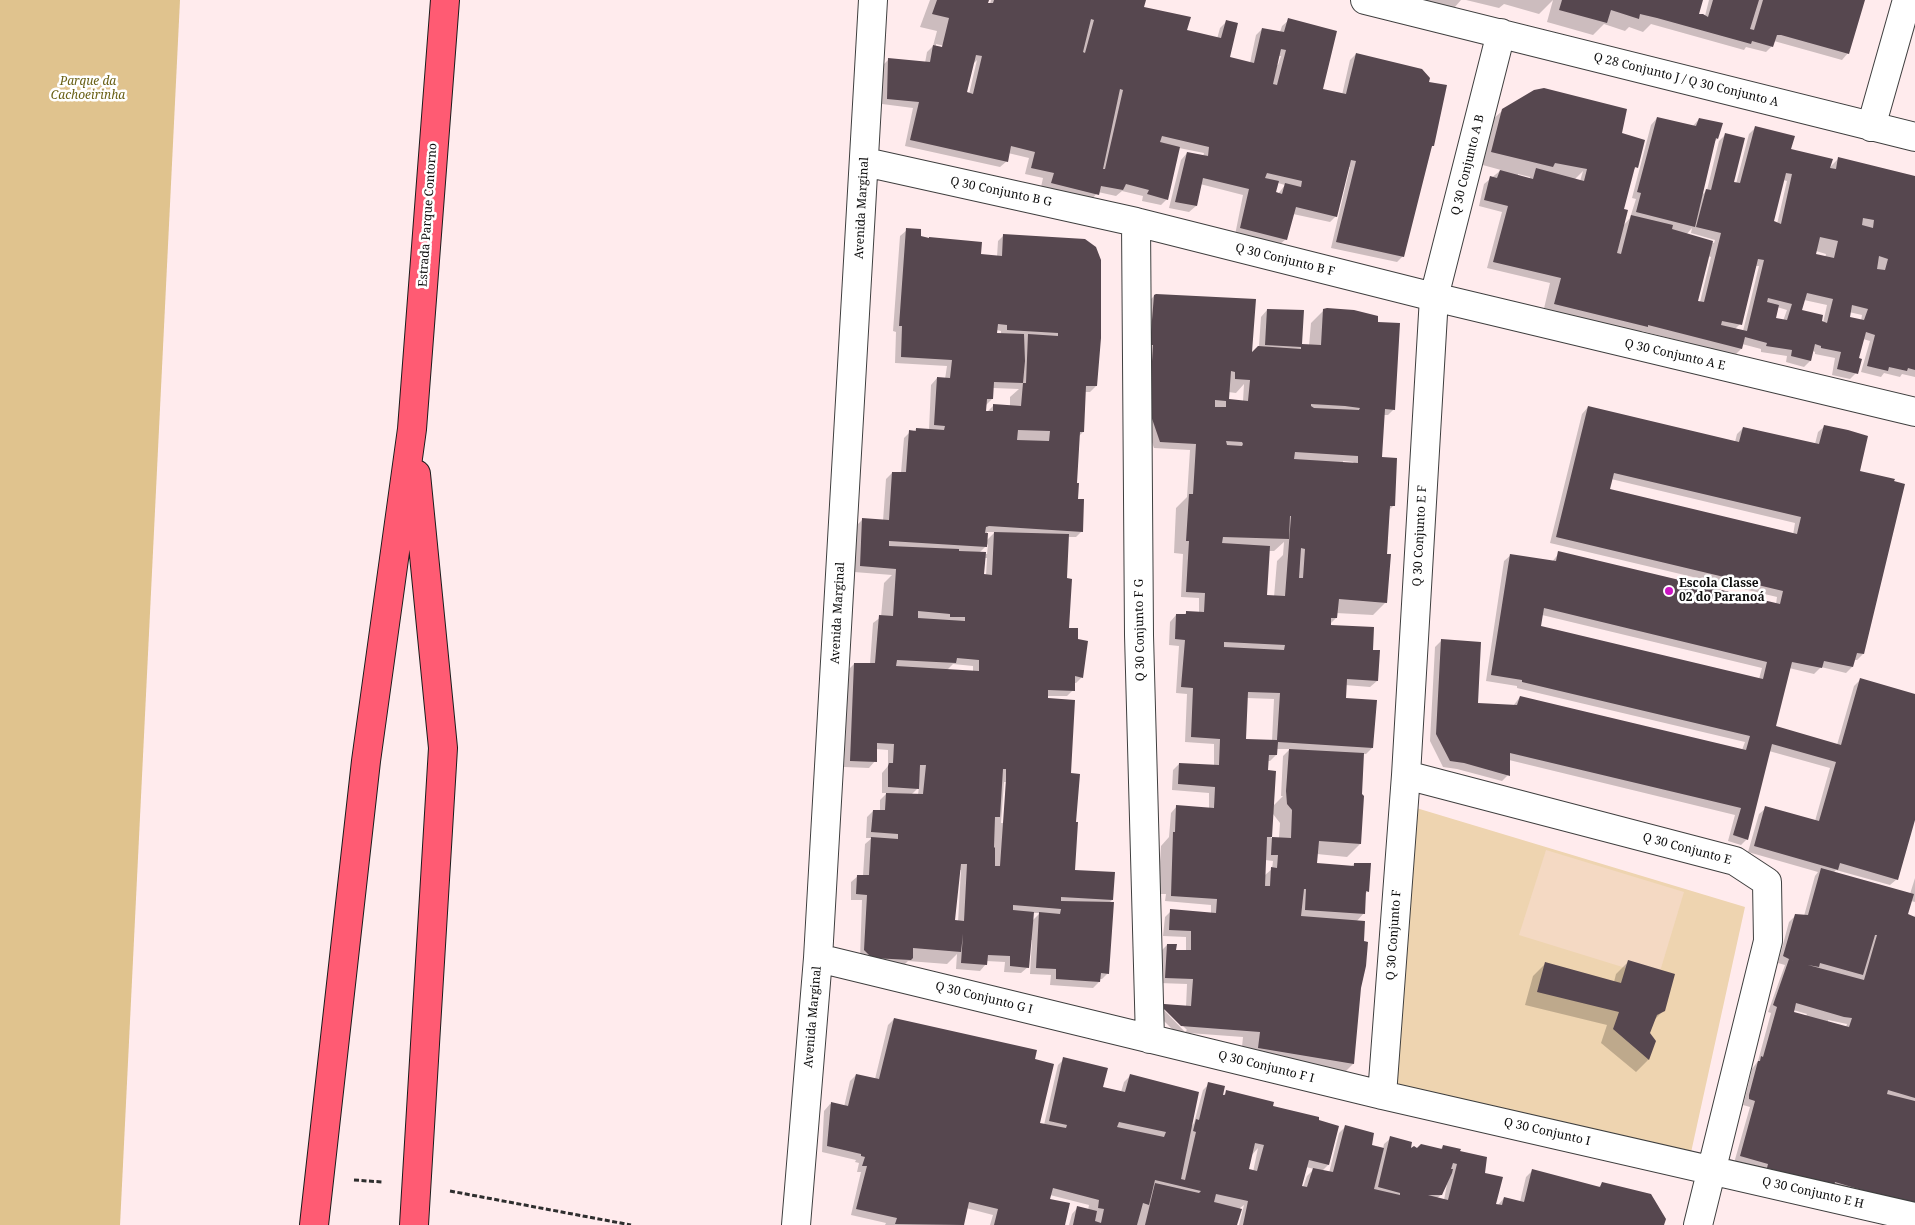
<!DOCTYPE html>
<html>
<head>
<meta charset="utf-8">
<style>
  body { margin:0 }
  canvas { display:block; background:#ffebed }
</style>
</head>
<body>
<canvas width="1915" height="1225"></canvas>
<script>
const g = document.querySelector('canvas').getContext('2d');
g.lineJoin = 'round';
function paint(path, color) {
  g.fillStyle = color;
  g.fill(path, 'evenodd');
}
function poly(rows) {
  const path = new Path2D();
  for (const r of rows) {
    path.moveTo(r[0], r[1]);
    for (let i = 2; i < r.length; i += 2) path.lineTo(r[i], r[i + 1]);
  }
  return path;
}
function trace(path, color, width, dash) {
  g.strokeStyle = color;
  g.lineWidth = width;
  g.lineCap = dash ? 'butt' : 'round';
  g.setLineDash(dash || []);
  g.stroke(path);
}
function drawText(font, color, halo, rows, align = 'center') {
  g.font = font + ' "Noto Serif",serif';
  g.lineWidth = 5;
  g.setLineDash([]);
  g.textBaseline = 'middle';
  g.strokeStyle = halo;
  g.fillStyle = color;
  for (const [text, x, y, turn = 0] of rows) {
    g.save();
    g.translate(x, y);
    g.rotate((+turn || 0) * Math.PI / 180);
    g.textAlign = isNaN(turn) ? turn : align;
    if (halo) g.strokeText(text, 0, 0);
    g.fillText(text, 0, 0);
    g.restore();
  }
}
paint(poly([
  [1413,807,1745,907,1690,1157,1378,1087]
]), '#eed4b0');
paint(poly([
  [0,0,180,0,120,1225,0,1225]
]), '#e0c38e');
paint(poly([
  [1546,850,1684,892,1658,978,1519,935]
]), '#f4d9c3');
paint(poly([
  [930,0,989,0,987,4,990,4,991,0,1145,0,1143,8,1186,31,1217,39,1220,28,1227,21,1229,58,1250,63,1256,35,1262,29,1280,32,1282,26,1289,20,1322,90,1342,95,1350,60,1356,54,1433,145,1431,148,1403,256,1397,262,1331,248,1350,167,1348,167,1336,216,1330,222,1293,214,1286,239,1279,245,1235,235,1243,195,1200,184,1196,206,1189,212,1169,208,1181,160,1187,153,1203,157,1204,153,1179,148,1167,199,1161,205,1142,201,1143,196,1122,191,1116,196,1098,192,1085,207,1039,196,1043,178,1025,174,1029,158,1008,153,1007,161,1000,167,905,146,913,108,882,104,882,66,888,60,925,63,927,52,933,46,937,31,920,27],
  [936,44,974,53,936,46],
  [1278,56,1281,56,1278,65,1276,64],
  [977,60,969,94,965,93,973,64],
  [1278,183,1285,185,1278,194,1275,193],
  [1421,0,1461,0,1454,8],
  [1466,0,1701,0,1697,16,1705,16,1709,0,1864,0,1848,53,1842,60,1774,41,1772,46,1766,52,1746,47,1744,50,1651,24,1643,32,1629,27,1625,31,1604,24,1593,35,1547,22,1553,0,1539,14,1504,4,1499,8],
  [1503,110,1620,134,1636,167,1632,172,1623,208,1623,226,1630,218,1636,199,1632,198,1651,125,1657,118,1693,126,1699,119,1721,124,1717,139,1714,142,1701,196,1707,190,1719,141,1725,135,1733,183,1736,184,1749,134,1755,128,1790,150,1828,169,1839,158,1915,177,1915,377,1902,374,1900,377,1884,373,1881,377,1861,372,1870,341,1863,339,1858,358,1856,373,1850,379,1832,375,1835,358,1815,354,1815,352,1813,351,1810,361,1804,367,1786,362,1787,356,1761,352,1761,349,1742,344,1741,349,1735,355,1642,331,1628,345,1542,317,1550,283,1487,268,1502,212,1479,206,1484,184,1501,170,1479,164,1489,123],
  [1583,171,1580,181,1574,180],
  [1518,174,1530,177,1529,180,1518,176],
  [1783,180,1787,181,1777,224,1772,222],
  [1692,228,1691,233,1715,240,1714,243,1686,235],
  [1816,251,1826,254,1825,258,1815,255],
  [1708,256,1711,257,1700,302,1697,302],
  [1755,266,1759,266,1743,331,1735,329,1740,324],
  [1804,300,1827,305,1823,323,1801,310],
  [1777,307,1787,310,1783,321,1775,319],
  [1849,312,1862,315,1861,321,1848,318],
  [907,230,919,237,979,256,997,257,998,241,1004,235,1096,386,1090,392,1085,392,1083,432,1078,437,1076,500,1082,531,1076,537,1068,537,1066,579,1068,629,1076,640,1082,677,1076,683,1074,683,1073,690,1067,696,1047,696,1070,772,1075,821,1074,869,1112,900,1108,904,1108,973,1102,979,1099,979,1099,982,1093,988,1050,985,1051,975,1030,974,1032,940,1030,940,1028,967,1021,973,1004,972,1005,962,986,961,986,964,980,971,956,969,957,954,947,964,908,961,903,966,860,959,862,900,851,900,851,882,858,876,863,876,865,844,872,838,866,838,867,817,873,811,880,811,880,800,887,793,882,793,882,773,888,766,888,750,876,749,875,761,869,768,844,767,848,670,854,664,870,664,873,623,881,617,884,583,892,575,854,572,856,526,862,520,883,521,886,479,892,473,901,473,904,438,910,432,913,432,916,429,929,430,931,385,937,378,945,379,947,366,895,363,896,332,893,331,900,236],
  [996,330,1001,331,1001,334,996,334],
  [993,388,1019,389,1010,397,1010,407,993,406,985,414,986,405,992,399],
  [987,532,995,532,986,541],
  [988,544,987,554,979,553],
  [985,558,987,558,986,576,983,574],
  [953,664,973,666,973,672,947,670],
  [1004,782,1006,782,1004,823,1001,823],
  [919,787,918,795,911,795],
  [959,870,961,870,958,922,953,921],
  [1032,913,1040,913,1032,921],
  [1154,296,1251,355,1259,346,1261,317,1267,310,1302,312,1300,347,1302,345,1309,346,1311,323,1324,310,1394,409,1388,415,1383,415,1381,458,1393,506,1388,511,1386,602,1373,615,1336,613,1336,618,1330,624,1330,626,1372,651,1377,681,1370,687,1345,685,1344,699,1372,748,1366,754,1363,754,1360,844,1347,857,1317,854,1316,864,1351,867,1354,864,1368,891,1364,895,1364,913,1356,922,1359,990,1353,1064,1334,1083,1240,1067,1243,1037,1175,1032,1158,1015,1158,1011,1164,1005,1186,1007,1187,984,1159,983,1161,951,1167,945,1175,951,1186,951,1186,937,1163,936,1165,917,1171,911,1211,914,1211,905,1165,901,1166,894,1158,894,1161,846,1169,837,1171,813,1177,806,1209,809,1209,793,1172,790,1173,770,1179,764,1214,766,1214,744,1185,742,1187,694,1176,693,1179,646,1169,645,1170,622,1176,615,1184,615,1186,613,1199,613,1199,598,1181,597,1183,554,1174,553,1176,508,1187,497,1190,450,1154,448,1143,417,1141,309],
  [1244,384,1243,401,1227,400,1228,392,1236,393],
  [1343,461,1354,462,1351,464,1343,464],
  [1284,542,1283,555,1277,561,1274,597,1266,596,1268,551,1274,551],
  [1247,698,1274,699,1272,741,1245,740],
  [1276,749,1290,749,1283,756,1281,796,1283,796,1273,806,1267,772,1267,761,1270,761,1276,755],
  [1273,814,1280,823,1279,838,1271,838],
  [1265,860,1273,861,1272,869,1265,875],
  [1164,1010,1167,1010,1187,1030,1185,1032],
  [1588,407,1735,442,1737,434,1743,428,1815,444,1818,432,1825,426,1859,472,1863,654,1857,660,1854,660,1852,667,1846,673,1821,667,1814,674,1789,668,1775,727,1837,745,1854,686,1860,680,1915,695,1915,816,1897,879,1890,885,1836,870,1833,873,1910,894,1915,878,1915,902,1911,901,1906,915,1914,918,1915,915,1915,1213,1734,1163,1750,1107,1743,1105,1744,1102,1752,1069,1758,1061,1771,1013,1768,1012,1785,965,1778,963,1789,922,1796,915,1804,916,1815,876,1818,872,1748,852,1759,814,1766,808,1815,821,1830,768,1769,751,1747,839,1741,845,1728,841,1735,815,1509,760,1508,775,1502,781,1457,769,1443,767,1430,741,1435,647,1442,640,1477,704,1513,706,1520,697,1742,750,1745,742,1517,688,1517,686,1486,681,1504,561,1511,555,1552,562,1559,553,1776,604,1777,597,1550,543,1582,414],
  [1611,479,1795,523,1793,535,1608,490],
  [1542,615,1762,668,1759,679,1540,627],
  [1793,1010,1807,1014,1806,1016,1793,1013],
  [1828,1020,1847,1024,1846,1027,1828,1022],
  [1629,961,1663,1011,1653,1021,1649,1033,1654,1041,1648,1060,1636,1072,1601,1043,1607,1025,1525,1005,1533,976,1546,963,1614,982,1616,974],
  [894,1019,1032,1064,1039,1123,1044,1125,1058,1065,1064,1059,1101,1088,1121,1092,1124,1082,1130,1076,1191,1127,1194,1123,1203,1090,1209,1084,1221,1097,1227,1092,1270,1111,1338,1127,1328,1165,1322,1171,1329,1173,1339,1133,1345,1127,1370,1146,1383,1149,1384,1144,1391,1138,1409,1149,1416,1149,1421,1145,1440,1150,1443,1146,1459,1152,1484,1174,1495,1205,1498,1205,1504,1198,1520,1202,1526,1177,1532,1171,1598,1188,1603,1183,1663,1225,1239,1225,1244,1205,1240,1208,1236,1225,1069,1225,1072,1214,1078,1207,1088,1210,1089,1205,1050,1195,1049,1200,1063,1225,990,1225,993,1215,966,1208,962,1225,885,1225,886,1223,851,1215,861,1172,857,1172,859,1163,855,1162,856,1160,822,1152,824,1111,830,1104,844,1107,850,1081,856,1075,875,1079,888,1025],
  [1258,1148,1253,1172,1247,1170,1250,1157],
  [1306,1167,1314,1169,1307,1176,1303,1187,1301,1187],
  [1448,1179,1444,1200,1437,1198,1441,1195]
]), '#0003');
paint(poly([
  [937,0,989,0,988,3,993,3,994,0,1146,0,1144,7,1191,17,1187,30,1221,38,1226,20,1238,23,1230,57,1254,63,1262,28,1284,32,1288,18,1337,31,1323,89,1346,94,1356,53,1422,69,1430,78,1429,82,1447,85,1434,146,1432,146,1404,257,1336,242,1356,161,1351,160,1337,217,1296,207,1287,240,1240,228,1249,189,1203,178,1197,206,1175,202,1187,152,1208,156,1209,147,1162,136,1160,142,1180,147,1168,200,1147,194,1149,190,1126,184,1123,190,1101,186,1099,195,1051,183,1054,173,1031,168,1035,152,1011,146,1008,162,910,140,919,102,887,99,888,58,930,62,933,45,942,47,949,18,932,14],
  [1091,19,1094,20,1085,53,1083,52],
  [1281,49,1286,50,1277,85,1273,84],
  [976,55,982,56,973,94,967,92],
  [1120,89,1123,90,1105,169,1103,169],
  [1267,173,1302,181,1301,187,1285,183,1282,194,1276,192,1279,181,1265,178],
  [1562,0,1703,0,1699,14,1703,14,1708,17,1713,0,1759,0,1750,29,1754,30,1763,0,1865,0,1849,54,1781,35,1777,35,1773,47,1752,41,1751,44,1657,18,1640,14,1639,19,1611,10,1607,23,1559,10],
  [1544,88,1627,109,1622,133,1645,140,1638,168,1635,167,1624,209,1628,210,1617,253,1621,254,1631,215,1673,225,1672,229,1713,241,1698,301,1704,302,1721,233,1696,227,1706,189,1711,190,1725,133,1745,138,1734,182,1740,183,1755,126,1795,136,1791,149,1833,159,1830,168,1836,169,1838,157,1915,176,1915,370,1908,368,1907,371,1889,367,1888,371,1867,366,1875,335,1866,332,1859,358,1862,359,1858,374,1837,369,1841,352,1821,348,1821,346,1815,344,1811,361,1791,356,1792,350,1766,346,1767,343,1745,337,1742,349,1648,325,1648,327,1554,304,1561,278,1493,262,1508,206,1484,200,1490,176,1497,178,1500,170,1533,179,1536,168,1584,181,1587,169,1555,163,1553,167,1491,152,1502,109,1534,90],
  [1786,173,1792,174,1781,224,1774,221],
  [1863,218,1874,220,1873,228,1862,225],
  [1820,237,1838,241,1834,258,1816,254],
  [1879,256,1888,259,1885,270,1877,269],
  [1758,259,1764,260,1747,331,1721,325,1722,321,1742,325],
  [1807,293,1833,299,1827,323,1822,321,1823,315,1802,310],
  [1768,298,1792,304,1787,320,1776,318,1779,305,1767,302],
  [1852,305,1868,309,1864,320,1850,317],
  [1657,117,1696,126,1699,118,1723,123,1718,139,1716,138,1695,227,1636,212,1641,193,1637,192],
  [906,228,921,229,921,236,929,238,929,237,982,242,981,254,1002,256,1003,234,1085,239,1096,247,1101,260,1101,338,1097,386,1086,386,1084,432,1080,432,1077,483,1079,483,1078,499,1084,499,1083,532,989,526,986,527,985,533,988,533,987,547,889,541,889,546,959,549,959,551,986,552,984,574,992,575,994,532,1069,534,1067,578,1072,579,1069,628,1078,628,1078,639,1088,641,1083,678,1075,676,1075,691,1048,690,1048,698,1075,700,1071,773,1080,774,1076,822,1078,822,1075,870,1115,872,1113,900,1061,897,1061,901,1114,902,1109,974,1101,973,1100,982,1056,979,1056,969,1036,968,1039,912,1060,914,1061,909,1013,905,1013,910,1034,912,1029,968,1010,966,1010,956,988,955,987,965,961,963,963,934,961,952,913,948,913,958,911,960,872,958,864,950,867,895,856,894,857,875,869,875,871,837,898,839,898,834,871,832,873,810,885,810,886,793,923,794,926,765,920,765,919,789,888,787,888,766,889,763,893,763,894,744,877,743,877,762,850,761,854,663,875,663,879,615,893,616,896,569,860,566,862,518,889,520,892,472,906,472,909,430,916,431,916,428,944,430,945,426,934,425,937,377,950,378,952,360,901,357,902,326,899,326],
  [998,324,1007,325,1007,330,1058,333,1058,336,1028,334,1026,383,1023,383,1021,406,993,404,993,411,986,411,987,399,993,399,994,382,1023,383,1025,361,1024,334,997,333],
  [1018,430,1050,431,1049,441,1017,440],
  [918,611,950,614,950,617,965,617,965,621,918,618],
  [957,658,979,660,979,671,896,666,897,660,956,663],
  [1003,769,1006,769,1006,780,1000,866,995,866,995,848,994,847,995,817,1000,817],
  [961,864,967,864,964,921,955,920],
  [1156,294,1256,299,1252,352,1258,346,1301,349,1301,347,1265,345,1267,309,1304,310,1302,344,1321,345,1323,309,1327,308,1354,310,1378,316,1378,322,1400,323,1395,410,1385,409,1382,457,1397,458,1395,506,1390,506,1387,554,1391,554,1387,603,1339,599,1337,618,1331,618,1331,625,1374,627,1373,650,1380,650,1378,681,1347,679,1346,698,1377,700,1373,748,1278,742,1277,755,1269,755,1268,770,1276,771,1272,837,1267,837,1265,886,1270,886,1271,867,1277,868,1278,855,1271,855,1272,837,1291,838,1292,810,1287,804,1286,791,1289,749,1364,753,1362,794,1364,796,1361,844,1319,841,1317,863,1354,866,1354,863,1371,863,1369,892,1366,891,1365,914,1305,910,1306,889,1304,889,1301,916,1365,921,1364,941,1368,942,1366,966,1361,988,1354,1064,1258,1048,1260,1032,1181,1026,1163,1008,1164,1004,1191,1006,1193,979,1165,978,1167,944,1177,944,1176,950,1191,950,1191,931,1169,930,1170,909,1216,913,1217,899,1171,896,1173,832,1175,832,1176,805,1214,808,1215,787,1178,784,1179,763,1219,765,1220,739,1191,737,1193,688,1181,687,1185,640,1175,639,1176,614,1186,614,1186,611,1204,612,1205,593,1186,592,1189,541,1186,541,1189,494,1193,494,1196,444,1160,442,1149,410,1153,345,1150,345,1154,295],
  [1231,371,1235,372,1235,379,1250,380,1248,401,1229,399],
  [1215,400,1226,401,1226,407,1215,407],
  [1311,404,1345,406,1360,408,1359,410,1314,408,1311,406],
  [1226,441,1242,442,1243,444,1242,446,1227,445],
  [1295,452,1358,456,1358,463,1294,459],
  [1290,516,1291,516,1285,596,1267,595,1270,546,1222,543,1223,537,1289,539],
  [1301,548,1305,549,1303,578,1299,578],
  [1224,642,1285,645,1284,650,1224,647],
  [1248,692,1280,693,1277,740,1246,739],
  [1588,406,1739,442,1743,427,1819,444,1824,425,1848,430,1868,436,1860,471,1895,479,1894,481,1905,484,1864,654,1857,653,1853,667,1824,661,1822,668,1792,662,1776,726,1841,745,1860,678,1915,694,1915,820,1898,880,1840,863,1838,870,1754,846,1765,806,1819,821,1836,762,1772,744,1748,840,1733,835,1741,808,1510,753,1510,776,1464,763,1450,761,1436,734,1441,639,1481,642,1478,703,1517,705,1520,696,1746,750,1750,736,1522,682,1522,680,1491,675,1510,554,1556,561,1558,551,1780,604,1783,591,1556,537],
  [1614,473,1801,517,1797,534,1610,489],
  [1544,608,1767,662,1763,679,1541,626],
  [1821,868,1914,894,1908,914,1915,917,1915,1098,1888,1090,1887,1094,1915,1101,1915,1206,1835,1182,1834,1186,1767,1168,1768,1164,1740,1156,1755,1101,1749,1099,1749,1095,1758,1061,1760,1061,1761,1056,1763,1057,1777,1007,1773,1005,1789,959,1793,961,1783,956,1795,914,1808,915],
  [1875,935,1877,935,1864,980,1808,965,1819,967,1820,963,1863,975],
  [1796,1003,1844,1017,1852,1018,1849,1027,1794,1012],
  [1628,960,1675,974,1665,1011,1657,1015,1650,1033,1656,1041,1649,1060,1613,1029,1619,1012,1537,992,1545,962,1621,983],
  [894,1018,1037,1050,1035,1059,1054,1064,1040,1123,1066,1128,1067,1125,1049,1121,1063,1057,1108,1068,1103,1087,1125,1092,1130,1074,1199,1092,1181,1179,1185,1180,1196,1132,1193,1131,1196,1119,1199,1120,1208,1082,1225,1086,1223,1095,1225,1095,1226,1090,1274,1102,1273,1106,1319,1117,1319,1120,1339,1126,1329,1165,1309,1160,1302,1186,1307,1187,1313,1168,1333,1172,1345,1125,1374,1133,1372,1145,1384,1148,1374,1189,1400,1195,1400,1193,1378,1187,1390,1136,1412,1142,1411,1148,1414,1146,1417,1148,1421,1144,1442,1149,1443,1145,1461,1149,1460,1151,1487,1157,1485,1173,1503,1177,1496,1204,1502,1205,1504,1197,1524,1202,1532,1169,1600,1187,1602,1182,1651,1194,1666,1219,1664,1225,1243,1225,1248,1201,1216,1194,1214,1202,1242,1209,1237,1225,1145,1225,1155,1183,1199,1193,1201,1191,1155,1180,1149,1205,1143,1203,1137,1225,1073,1225,1077,1206,1097,1211,1095,1221,1101,1223,1104,1209,1098,1208,1099,1200,1053,1188,1050,1199,1070,1203,1065,1225,994,1225,998,1209,969,1202,964,1225,895,1224,897,1218,856,1209,867,1166,862,1166,865,1157,861,1156,861,1154,827,1146,831,1102,848,1106,856,1074,879,1079],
  [1119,1122,1133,1125,1166,1132,1164,1137,1131,1130,1117,1127],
  [1255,1143,1264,1145,1257,1171,1249,1169],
  [1453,1163,1457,1164,1448,1200,1428,1195,1442,1195,1452,1173,1453,1169,1451,1169]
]), '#56474f');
const street = poly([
  [1365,0,1915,137],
  [1871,127,1907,0],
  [865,162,1136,222,1434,297,1915,412],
  [1136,222,1139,635,1150,1039],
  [1406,775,1735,861,1767,882,1768,941,1698,1225],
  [818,958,1382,1095,1915,1217],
  [1382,1095,1406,775,1434,297,1501,33],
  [796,1225,818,958,873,0]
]);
const primary = poly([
  [314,1225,366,761,412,429,445,0],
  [414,1225,443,748,416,474]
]);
trace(street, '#3f3f3f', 30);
trace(primary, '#1d1d1d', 30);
trace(poly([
  [354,1180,382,1182],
  [450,1191,631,1225]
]), '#2e2e2e', 3, [5, 2.5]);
trace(street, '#fff', 28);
trace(primary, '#ff5b73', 28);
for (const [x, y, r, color] of [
  [1669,591,5,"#cb15c2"]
]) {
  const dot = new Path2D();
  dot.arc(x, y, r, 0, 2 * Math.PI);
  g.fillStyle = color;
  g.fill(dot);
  trace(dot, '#fff', 2);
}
drawText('12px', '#0c0c0c', '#fff', [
  ["Q 28 Conjunto J / Q 30 Conjunto A",1686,80,14],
  ["Q 30 Conjunto A B",1468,165,-76],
  ["Q 30 Conjunto B G",1001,192,12],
  ["Avenida Marginal",862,208,-87],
  ["Estrada Parque Contorno",428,215,-86],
  ["Q 30 Conjunto B F",1285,260,14],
  ["Q 30 Conjunto A E",1675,355,13],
  ["Q 30 Conjunto E F",1420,536,-87],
  ["Avenida Marginal",838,613,-87],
  ["Q 30 Conjunto F G",1140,630,-91],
  ["Q 30 Conjunto E",1687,849,15],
  ["Q 30 Conjunto F",1394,935,-86],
  ["Q 30 Conjunto G I",984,998,14],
  ["Avenida Marginal",813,1017,-85],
  ["Q 30 Conjunto F I",1266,1067,14],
  ["Q 30 Conjunto I",1547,1132,13],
  ["Q 30 Conjunto E H",1813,1193,13]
]);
drawText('italic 12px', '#6a6116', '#fff', [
  ["Parque da",88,82],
  ["Cachoeirinha",88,96]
]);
drawText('bold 12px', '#0c0c0c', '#fff', [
  ["Escola Classe",1679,584],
  ["02 do Paranoá",1679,598]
], 'left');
</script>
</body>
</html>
